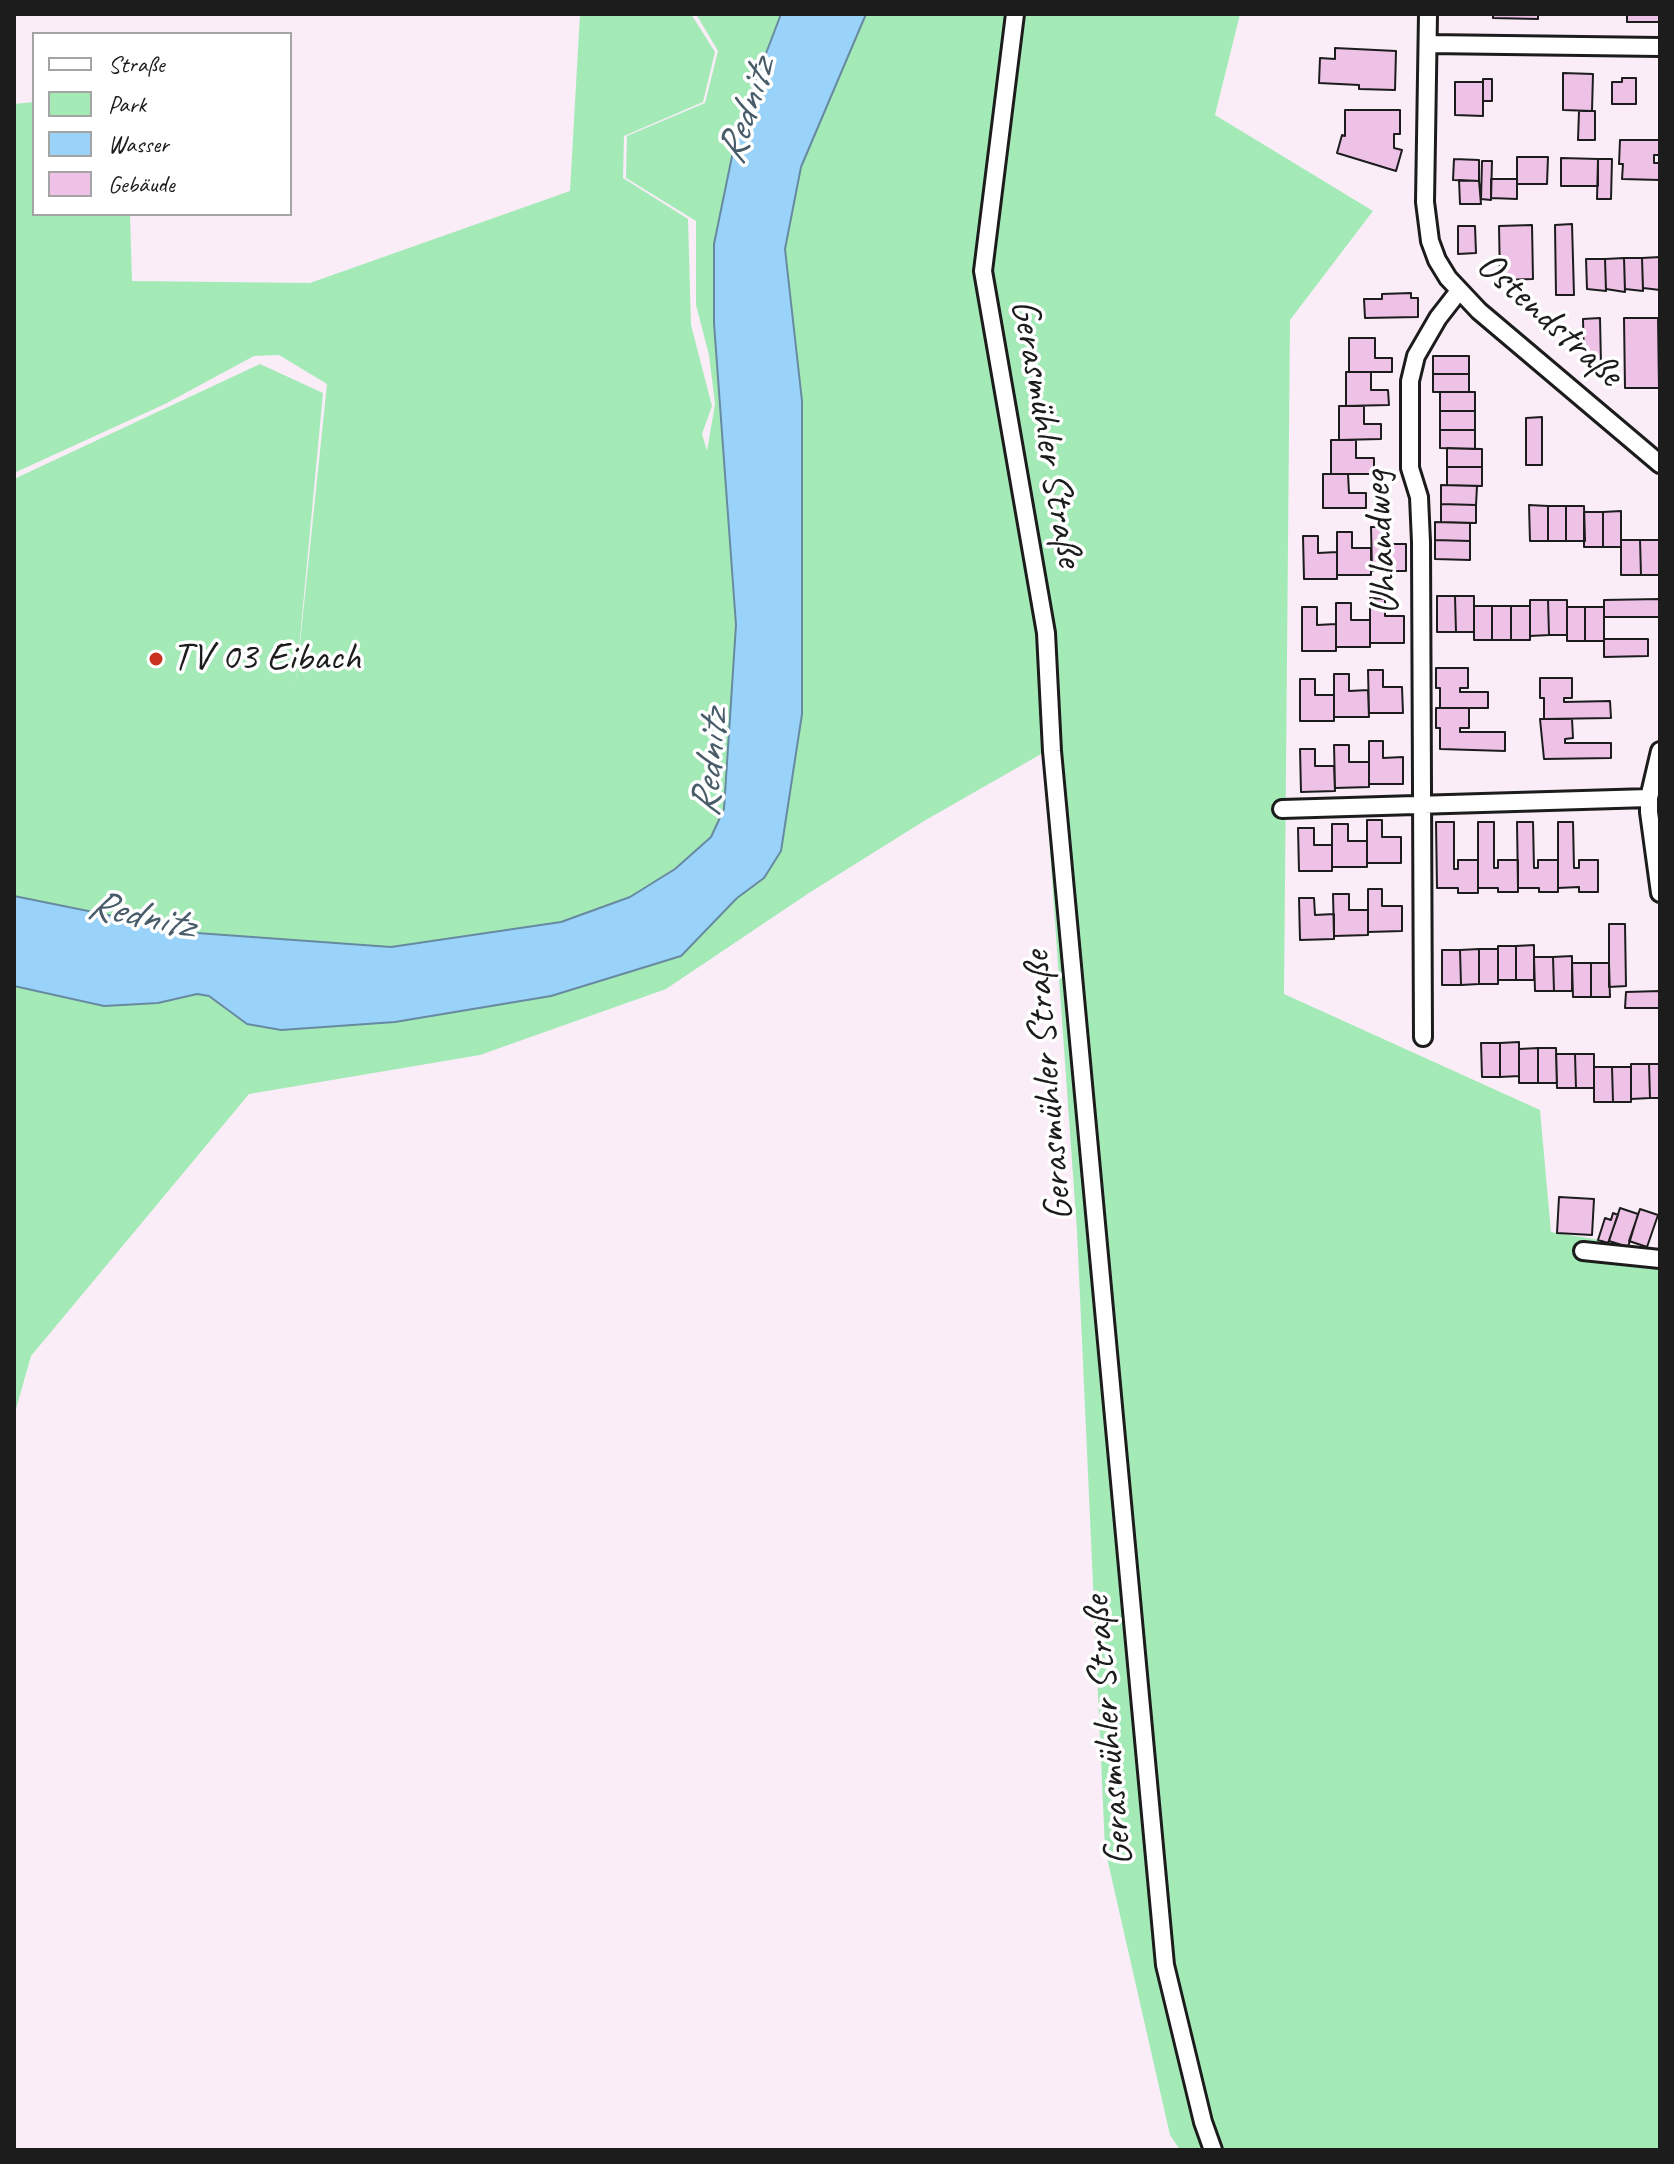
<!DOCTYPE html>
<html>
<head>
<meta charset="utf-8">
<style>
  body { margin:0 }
  #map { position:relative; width:1674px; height:2164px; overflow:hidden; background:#faedf8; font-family:Caveat,sans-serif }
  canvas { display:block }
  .frame { position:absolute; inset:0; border:16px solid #1c1c1c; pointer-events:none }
  .legend { position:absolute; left:32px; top:32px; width:260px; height:184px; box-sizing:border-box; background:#fff; border:2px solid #a4a4a4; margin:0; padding:10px 14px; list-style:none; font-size:24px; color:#1c1c1c }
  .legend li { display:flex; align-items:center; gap:16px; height:40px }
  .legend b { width:40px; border:2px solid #a4a4a4 }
</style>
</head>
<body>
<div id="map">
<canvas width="1674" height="2164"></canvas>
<div class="frame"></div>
<ul class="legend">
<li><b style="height:10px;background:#fff"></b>Straße</li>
<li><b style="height:22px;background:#a4eab7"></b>Park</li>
<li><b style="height:22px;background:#9ad3fa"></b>Wasser</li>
<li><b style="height:22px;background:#eec2e7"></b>Gebäude</li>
</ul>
</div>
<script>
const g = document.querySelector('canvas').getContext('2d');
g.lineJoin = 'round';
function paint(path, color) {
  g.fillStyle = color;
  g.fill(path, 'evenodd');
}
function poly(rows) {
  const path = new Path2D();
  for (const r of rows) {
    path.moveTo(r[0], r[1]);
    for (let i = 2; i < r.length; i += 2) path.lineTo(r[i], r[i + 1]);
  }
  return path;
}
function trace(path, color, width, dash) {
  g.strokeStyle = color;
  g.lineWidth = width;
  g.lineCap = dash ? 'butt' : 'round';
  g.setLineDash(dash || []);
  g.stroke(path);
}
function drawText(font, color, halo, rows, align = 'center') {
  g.font = font + ' Caveat,sans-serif';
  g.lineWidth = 7;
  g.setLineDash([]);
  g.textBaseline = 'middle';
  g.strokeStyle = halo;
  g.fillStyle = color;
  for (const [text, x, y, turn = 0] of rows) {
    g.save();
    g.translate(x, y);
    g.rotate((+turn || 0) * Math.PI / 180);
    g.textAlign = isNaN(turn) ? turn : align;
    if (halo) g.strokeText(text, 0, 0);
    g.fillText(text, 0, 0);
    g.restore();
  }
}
paint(poly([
  [580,14,691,14,715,52,703,102,624,136,623,178,688,219,691,325,712,406,702,434,707,451,715,404,709,355,696,305,696,221,626,178,627,136,705,103,718,51,696,14,781,14,738,127,714,324,736,625,724,809,711,837,675,869,630,897,561,922,391,947,197,933,14,896,14,479,260,364,323,393,295,691,327,384,279,355,254,356,165,404,14,473,14,104,34,102,34,214,130,214,132,281,310,283,570,191],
  [866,14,1240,14,1215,115,1373,211,1290,320,1284,994,1540,1110,1551,1232,1660,1250,1660,2150,1180,2150,1170,2135,1105,1849,1077,1231,1043,753,924,821,809,893,666,989,480,1055,249,1094,31,1356,14,1416,14,986,104,1006,158,1003,197,994,209,996,247,1024,281,1030,395,1022,551,996,681,956,737,898,764,878,781,851,802,714,802,401,785,249,801,167]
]), '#a4eab7');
const water = poly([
  [781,14,866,14,801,167,785,249,802,401,802,714,781,851,764,878,737,898,681,956,551,996,395,1022,281,1030,247,1024,209,996,197,994,158,1003,104,1006,14,986,14,896,197,933,391,947,561,922,630,897,675,869,711,837,724,809,736,625,714,323,714,244,738,127,781,14]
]);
paint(water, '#9ad3fa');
trace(water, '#688aa1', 2);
const building = poly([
  [1493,14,1538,14,1538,19,1493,18,1493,14],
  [1627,14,1660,14,1660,22,1627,22,1627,14],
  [1335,48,1396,51,1395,90,1359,89,1359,85,1319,83,1320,58,1335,59,1335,48],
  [1563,73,1593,74,1592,111,1563,110,1563,73],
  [1622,78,1636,78,1636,104,1612,104,1612,82,1622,82,1622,78],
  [1483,79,1492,79,1492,101,1483,101,1483,79],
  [1455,82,1483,82,1483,116,1455,115,1455,82],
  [1345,110,1400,110,1400,134,1394,134,1394,148,1402,150,1396,171,1337,153,1342,135,1345,136,1345,110],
  [1579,111,1595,111,1595,140,1578,140,1579,111],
  [1620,140,1660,140,1660,155,1654,155,1654,163,1660,163,1660,180,1622,179,1623,164,1619,164,1620,140],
  [1517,157,1548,157,1547,184,1517,184,1517,157],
  [1561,158,1598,159,1598,186,1561,186,1561,158],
  [1454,159,1479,160,1479,181,1453,180,1454,159],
  [1598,159,1612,159,1611,199,1597,199,1598,159],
  [1482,161,1492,161,1491,200,1481,199,1482,161],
  [1491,179,1517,179,1517,199,1491,198,1491,179],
  [1459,180,1479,181,1481,204,1460,204,1459,180],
  [1572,224,1574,295,1556,295,1555,225,1572,224],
  [1532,225,1533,279,1500,280,1499,226,1532,225],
  [1458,226,1475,226,1476,253,1458,254,1458,226],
  [1660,257,1660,290,1643,288,1642,258,1660,257],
  [1624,258,1625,292,1606,289,1605,259,1624,258],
  [1624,258,1642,258,1643,291,1625,289,1624,258],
  [1586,259,1605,259,1606,291,1587,289,1586,259],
  [1411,293,1411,298,1418,298,1418,317,1365,318,1364,299,1382,299,1382,294,1411,293],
  [1600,318,1601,365,1584,365,1583,319,1600,318],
  [1624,318,1658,318,1659,388,1625,388,1624,318],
  [1349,338,1375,338,1375,358,1392,358,1392,372,1349,372,1349,338],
  [1433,356,1469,356,1469,374,1433,374,1433,356],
  [1346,372,1371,372,1371,390,1388,390,1389,405,1346,406,1346,372],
  [1433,374,1469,374,1469,392,1433,392,1433,374],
  [1440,392,1475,392,1475,411,1440,411,1440,392],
  [1339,406,1364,406,1364,424,1381,424,1381,439,1339,440,1339,406],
  [1440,411,1475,411,1475,430,1440,430,1440,411],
  [1542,417,1542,465,1526,465,1526,418,1542,417],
  [1440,430,1475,430,1475,449,1440,448,1440,430],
  [1331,440,1356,440,1356,458,1374,458,1374,474,1331,474,1331,440],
  [1447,448,1482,449,1482,467,1447,467,1447,448],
  [1447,467,1482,467,1482,486,1447,485,1447,467],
  [1323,474,1348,474,1349,493,1366,493,1366,508,1323,508,1323,474],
  [1441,485,1477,486,1476,505,1441,504,1441,485],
  [1441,504,1476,505,1476,523,1441,522,1441,504],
  [1529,505,1548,506,1548,541,1530,541,1529,505],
  [1548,506,1566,506,1566,541,1548,541,1548,506],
  [1566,506,1584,506,1585,541,1566,541,1566,506],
  [1621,511,1621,547,1603,547,1603,512,1621,511],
  [1584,512,1603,512,1603,547,1584,547,1584,512],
  [1435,522,1470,523,1470,541,1435,540,1435,522],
  [1371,527,1386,527,1386,544,1406,544,1406,571,1372,571,1371,527],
  [1337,532,1352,532,1352,548,1371,548,1371,575,1337,575,1337,532],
  [1303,536,1318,536,1318,553,1337,552,1337,579,1304,579,1303,536],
  [1435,540,1470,541,1470,560,1435,559,1435,540],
  [1621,540,1640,540,1641,575,1621,575,1621,540],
  [1640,540,1659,540,1660,575,1641,575,1640,540],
  [1437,596,1455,596,1456,632,1437,632,1437,596],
  [1455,596,1474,596,1474,632,1456,632,1455,596],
  [1370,598,1385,599,1385,616,1404,616,1404,643,1370,643,1370,598],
  [1660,599,1660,617,1604,617,1604,600,1660,599],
  [1530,600,1548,600,1549,635,1530,636,1530,600],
  [1548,600,1567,600,1567,635,1549,635,1548,600],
  [1336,603,1351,603,1351,620,1370,620,1370,647,1336,647,1336,603],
  [1474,606,1492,606,1492,640,1474,640,1474,606],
  [1492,606,1511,606,1511,640,1492,640,1492,606],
  [1511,606,1530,606,1530,640,1511,640,1511,606],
  [1302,607,1317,607,1317,625,1336,624,1336,651,1302,651,1302,607],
  [1567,607,1585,607,1585,641,1567,641,1567,607],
  [1585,607,1604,607,1604,641,1585,641,1585,607],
  [1604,639,1648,639,1648,656,1604,657,1604,639],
  [1436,668,1468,668,1468,688,1460,688,1460,692,1488,692,1488,708,1440,708,1440,688,1436,688,1436,668],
  [1368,670,1383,670,1383,687,1402,687,1403,713,1369,713,1368,670],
  [1334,674,1349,674,1349,691,1368,690,1369,717,1334,717,1334,674],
  [1540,678,1572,678,1572,698,1564,698,1564,702,1610,701,1611,718,1544,719,1544,698,1540,698,1540,678],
  [1300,679,1315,679,1315,695,1334,695,1334,721,1300,721,1300,679],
  [1436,708,1469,708,1469,728,1460,728,1460,732,1505,732,1505,751,1440,749,1440,728,1436,728,1436,708],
  [1540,719,1572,719,1573,738,1565,739,1565,743,1611,743,1611,758,1544,759,1540,719],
  [1369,741,1383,741,1383,758,1403,757,1403,784,1369,784,1369,741],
  [1334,745,1349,745,1349,762,1369,762,1369,787,1335,788,1334,745],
  [1300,749,1315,749,1315,766,1334,766,1335,791,1301,792,1300,749],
  [1367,820,1382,820,1382,837,1401,837,1401,863,1367,863,1367,820],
  [1436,822,1454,822,1454,869,1458,869,1458,860,1478,860,1478,893,1458,893,1458,888,1437,888,1436,822],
  [1478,822,1494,822,1494,868,1498,868,1498,860,1518,860,1518,892,1498,892,1498,888,1478,888,1478,822],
  [1517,822,1533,822,1534,868,1538,868,1538,860,1558,860,1558,892,1539,892,1539,888,1518,888,1517,822],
  [1558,822,1573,822,1574,868,1579,868,1579,860,1598,860,1598,892,1579,892,1579,887,1558,888,1558,822],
  [1332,824,1348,824,1348,841,1367,841,1367,867,1332,867,1332,824],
  [1298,828,1314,828,1314,845,1332,845,1332,871,1299,871,1298,828],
  [1368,889,1382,889,1382,906,1402,906,1402,931,1368,932,1368,889],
  [1333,894,1349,894,1349,910,1368,910,1368,935,1334,936,1333,894],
  [1299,898,1314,898,1315,915,1334,914,1334,939,1300,940,1299,898],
  [1609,924,1625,924,1626,986,1609,987,1609,924],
  [1534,945,1534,980,1516,980,1516,946,1534,945],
  [1498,946,1516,946,1516,980,1498,980,1498,946],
  [1479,949,1498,949,1498,984,1479,984,1479,949],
  [1479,949,1479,984,1461,985,1460,950,1479,949],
  [1442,950,1460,950,1461,985,1442,985,1442,950],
  [1572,956,1572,991,1554,991,1553,957,1572,956],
  [1534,957,1553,957,1554,991,1535,991,1534,957],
  [1572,963,1591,963,1591,997,1573,997,1572,963],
  [1591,963,1609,963,1610,997,1591,997,1591,963],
  [1660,991,1660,1008,1625,1008,1626,992,1660,991],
  [1519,1042,1519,1076,1500,1077,1500,1043,1519,1042],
  [1481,1043,1500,1043,1500,1077,1482,1077,1481,1043],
  [1538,1048,1556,1048,1557,1083,1538,1083,1538,1048],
  [1538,1048,1538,1083,1519,1083,1519,1049,1538,1048],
  [1556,1054,1575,1054,1576,1088,1557,1088,1556,1054],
  [1575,1054,1594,1054,1594,1088,1576,1088,1575,1054],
  [1631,1064,1649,1064,1650,1098,1631,1099,1631,1064],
  [1649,1064,1660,1064,1660,1098,1650,1098,1649,1064],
  [1594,1067,1612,1067,1613,1102,1594,1102,1594,1067],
  [1612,1067,1631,1067,1631,1102,1613,1102,1612,1067],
  [1559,1197,1594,1199,1592,1235,1557,1233,1559,1197],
  [1620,1208,1638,1214,1628,1247,1609,1241,1620,1208],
  [1640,1209,1658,1215,1647,1247,1629,1241,1640,1209],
  [1613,1213,1618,1215,1608,1243,1598,1240,1605,1218,1611,1220,1613,1213]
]);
paint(building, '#eec2e7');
trace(building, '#1c1c1c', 2);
const street = poly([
  [1015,14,983,271,1046,633,1052,751,1165,1965,1203,2122,1213,2150],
  [1428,14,1425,202,1430,241,1437,260,1448,278,1479,311,1660,464],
  [1428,44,1660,47],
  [1660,751,1649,798,1649,812,1660,893],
  [1282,809,1649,798],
  [1423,1037,1421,542,1419,497,1410,468,1410,381,1416,356,1438,318,1459,291],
  [1583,1251,1660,1259]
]);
trace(street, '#1c1c1c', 22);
trace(street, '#fff', 16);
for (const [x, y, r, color] of [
  [156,659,8,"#c8321e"]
]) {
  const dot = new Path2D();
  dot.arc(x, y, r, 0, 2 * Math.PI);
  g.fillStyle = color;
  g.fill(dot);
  trace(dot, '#fff', 3);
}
drawText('40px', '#1c1c1c', '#fff', [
  ["Ostendstraße",1549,320,42],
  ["Gerasmühler Straße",1046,433,80],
  ["Uhlandweg",1382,543,-94],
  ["Gerasmühler Straße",1049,1086,-95],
  ["Gerasmühler Straße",1109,1731,-95]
]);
drawText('40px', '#1c1c1c', '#fff', [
  ["TV 03 Eibach",172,659]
], 'left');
drawText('italic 42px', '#485c6a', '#fff', [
  ["Rednitz",747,112,-72],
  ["Rednitz",711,764,-85],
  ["Rednitz",140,916,12]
]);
</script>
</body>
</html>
